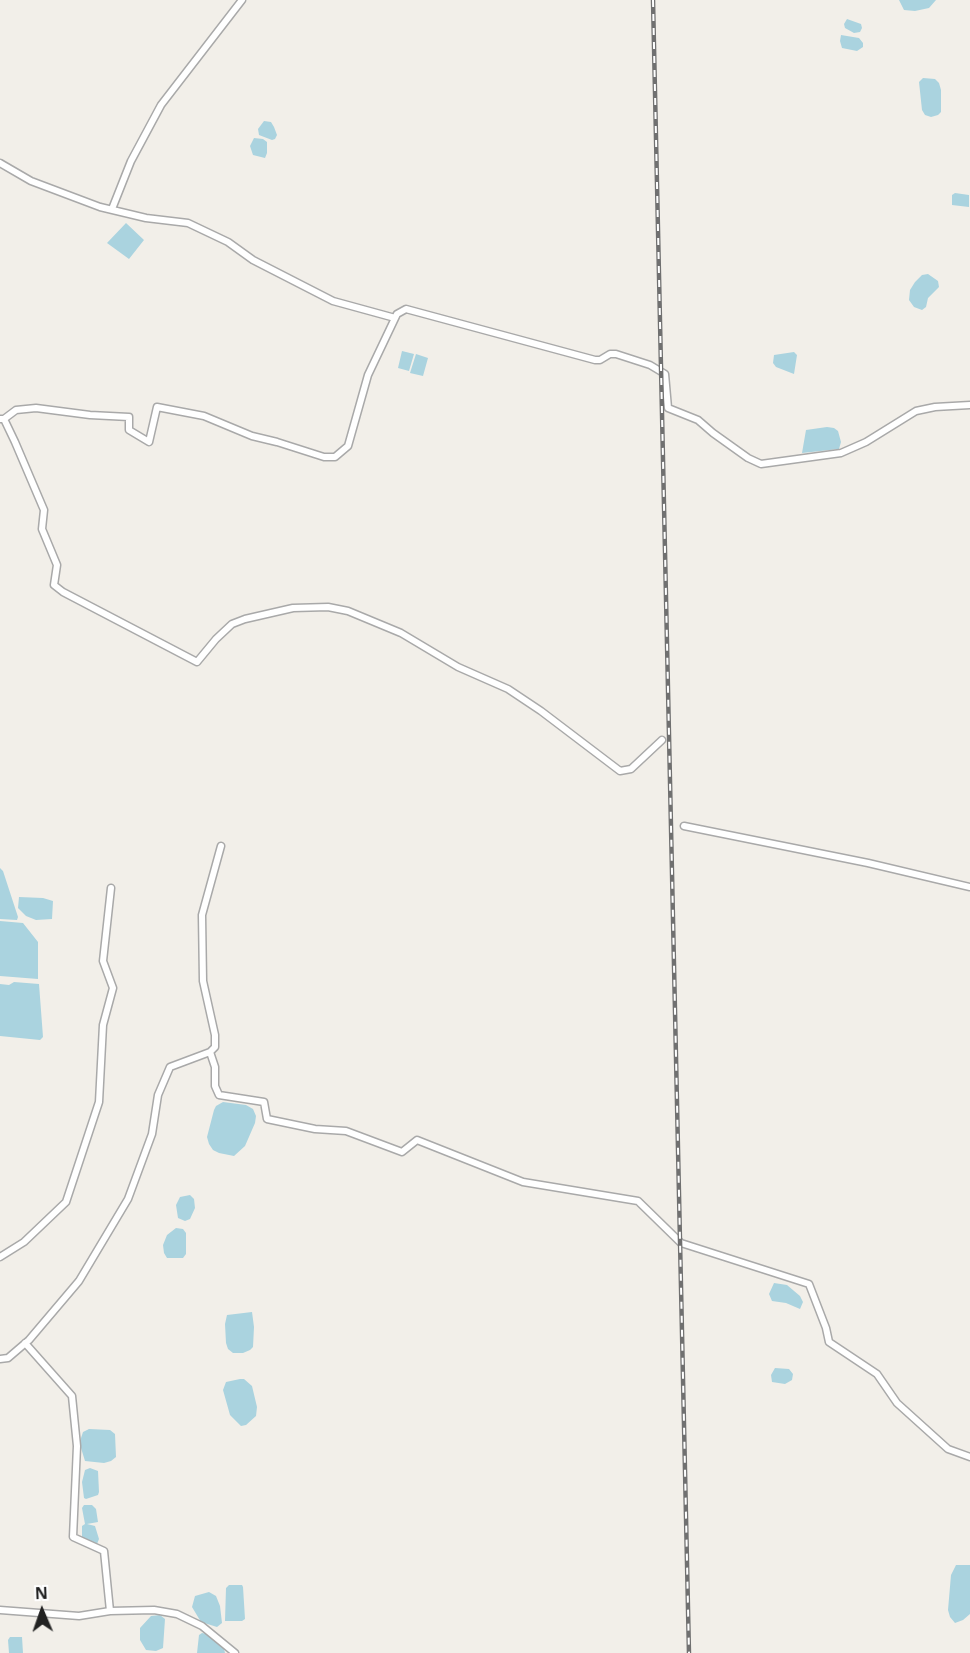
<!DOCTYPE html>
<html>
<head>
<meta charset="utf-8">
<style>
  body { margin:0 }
  #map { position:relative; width:970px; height:1653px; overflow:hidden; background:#f2efe9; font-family:"Noto Sans",sans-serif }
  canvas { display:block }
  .north { position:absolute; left:12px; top:1581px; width:60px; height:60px; -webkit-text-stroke:4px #fff; paint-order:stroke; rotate:358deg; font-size:16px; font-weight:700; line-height:24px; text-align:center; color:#222 }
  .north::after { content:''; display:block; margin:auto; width:21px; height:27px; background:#222; clip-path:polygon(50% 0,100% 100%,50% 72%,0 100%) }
</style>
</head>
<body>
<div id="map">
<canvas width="970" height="1653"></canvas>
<div class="north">N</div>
</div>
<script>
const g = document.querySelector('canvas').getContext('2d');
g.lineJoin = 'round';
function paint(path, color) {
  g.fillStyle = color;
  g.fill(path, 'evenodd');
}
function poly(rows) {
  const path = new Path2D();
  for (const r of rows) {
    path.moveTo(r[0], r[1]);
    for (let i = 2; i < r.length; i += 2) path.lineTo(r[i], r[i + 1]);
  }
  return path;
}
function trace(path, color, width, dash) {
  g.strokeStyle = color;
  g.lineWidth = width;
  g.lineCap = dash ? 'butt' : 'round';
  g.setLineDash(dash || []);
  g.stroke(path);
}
paint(poly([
  [899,0,936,0,929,8,915,11,904,10],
  [847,19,861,24,862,28,860,32,854,33,845,28,844,24],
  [841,35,859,38,863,43,863,47,857,51,842,48,840,41],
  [923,78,935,79,939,83,941,90,941,112,938,115,931,117,925,115,922,110,919,82],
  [264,121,271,122,274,127,277,135,275,139,272,140,259,135,258,129],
  [254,138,263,139,267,142,267,153,265,158,253,155,250,146],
  [955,193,969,195,969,207,952,205,952,195],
  [126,223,144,240,129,259,107,243],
  [928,274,938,281,939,287,928,298,926,307,922,310,914,307,909,300,910,290,915,282,922,275],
  [402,351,414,354,409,371,398,368],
  [794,352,797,355,794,374,776,367,773,363,774,355],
  [416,354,428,358,423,376,410,373],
  [827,427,834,428,838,431,841,442,839,449,802,453,806,430],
  [0,868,3,871,18,917,17,920,0,919],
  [19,897,43,898,53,901,52,919,36,920,26,916,18,908],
  [0,921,23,923,38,942,38,979,0,976],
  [14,982,39,984,43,1037,40,1040,0,1036,0,984,9,985],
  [223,1102,246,1105,253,1109,256,1116,255,1123,245,1146,234,1156,219,1153,213,1150,209,1144,207,1137,214,1110,216,1106],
  [190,1195,194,1199,195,1208,190,1219,185,1221,178,1218,176,1205,180,1197],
  [176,1228,183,1229,186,1233,186,1254,183,1258,167,1258,164,1253,163,1245,167,1235],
  [774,1283,787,1285,800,1296,803,1302,800,1309,786,1303,772,1301,769,1294],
  [252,1312,254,1327,253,1347,250,1350,243,1353,233,1353,228,1349,226,1343,225,1324,227,1315],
  [775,1368,789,1369,793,1374,792,1380,785,1384,772,1382,771,1375],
  [240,1379,244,1379,252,1386,257,1407,256,1416,246,1425,241,1426,230,1415,223,1390,226,1382],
  [89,1429,110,1430,115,1434,116,1457,111,1461,104,1463,85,1461,81,1448,81,1438,83,1432],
  [90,1468,98,1471,99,1492,98,1495,86,1499,84,1498,82,1482,85,1470],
  [84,1505,92,1505,96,1509,98,1522,87,1524,95,1526,99,1539,97,1544,82,1539,82,1526,85,1524,82,1508],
  [956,1565,970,1565,970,1614,963,1620,955,1623,950,1617,948,1610,951,1575],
  [229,1585,242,1585,243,1587,245,1619,242,1621,225,1621,226,1588],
  [209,1592,216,1596,220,1606,222,1623,217,1627,201,1622,192,1607,195,1596],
  [160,1615,165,1619,163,1648,156,1651,146,1650,140,1640,140,1628,151,1616],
  [202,1633,207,1634,224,1649,225,1653,197,1653,199,1635],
  [10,1637,22,1637,23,1653,9,1653,8,1640]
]), '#aad3df');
const minor = poly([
  [0,163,31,181,100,207,146,218,188,223,228,242,253,260,333,301,395,318],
  [112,209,131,161,161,105,242,0],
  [0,419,4,419,15,442,44,510,42,529,57,565,54,585,63,592,197,662,216,639,232,624,245,619,293,608,328,607,348,611,401,633,458,667,508,689,541,711,620,771,631,769,662,740],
  [4,419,16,410,36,408,90,415,129,417,129,430,149,442,157,407,204,416,252,436,277,442,324,457,335,457,348,446,368,375,397,314,406,309,595,360,600,360,610,354,616,354,650,365,665,374,668,408,698,420,713,433,748,458,761,464,841,453,866,442,916,411,935,407,970,405],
  [684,826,868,863,970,887],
  [210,1052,215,1067,215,1086,219,1095,264,1102,267,1119,315,1129,346,1131,402,1152,417,1140,523,1182,638,1201,681,1243,809,1284,826,1328,829,1342,877,1374,897,1403,948,1449,970,1457],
  [0,1257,24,1242,66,1202,99,1102,103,1025,113,988,103,961,111,888],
  [25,1343,72,1396,77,1446,73,1537,104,1551,110,1611],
  [0,1359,8,1358,29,1340,79,1281,128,1199,152,1134,158,1095,170,1067,210,1052,215,1047,215,1035,203,981,202,915,221,846],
  [0,1610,79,1616,110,1611,154,1610,177,1614,202,1626,235,1653]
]);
trace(minor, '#a9a9a9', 9);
trace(minor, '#fff', 6);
const rail = poly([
  [653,0,689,1653]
]);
trace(rail, '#707070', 4.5);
trace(rail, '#fff', 2, [7]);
</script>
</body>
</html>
